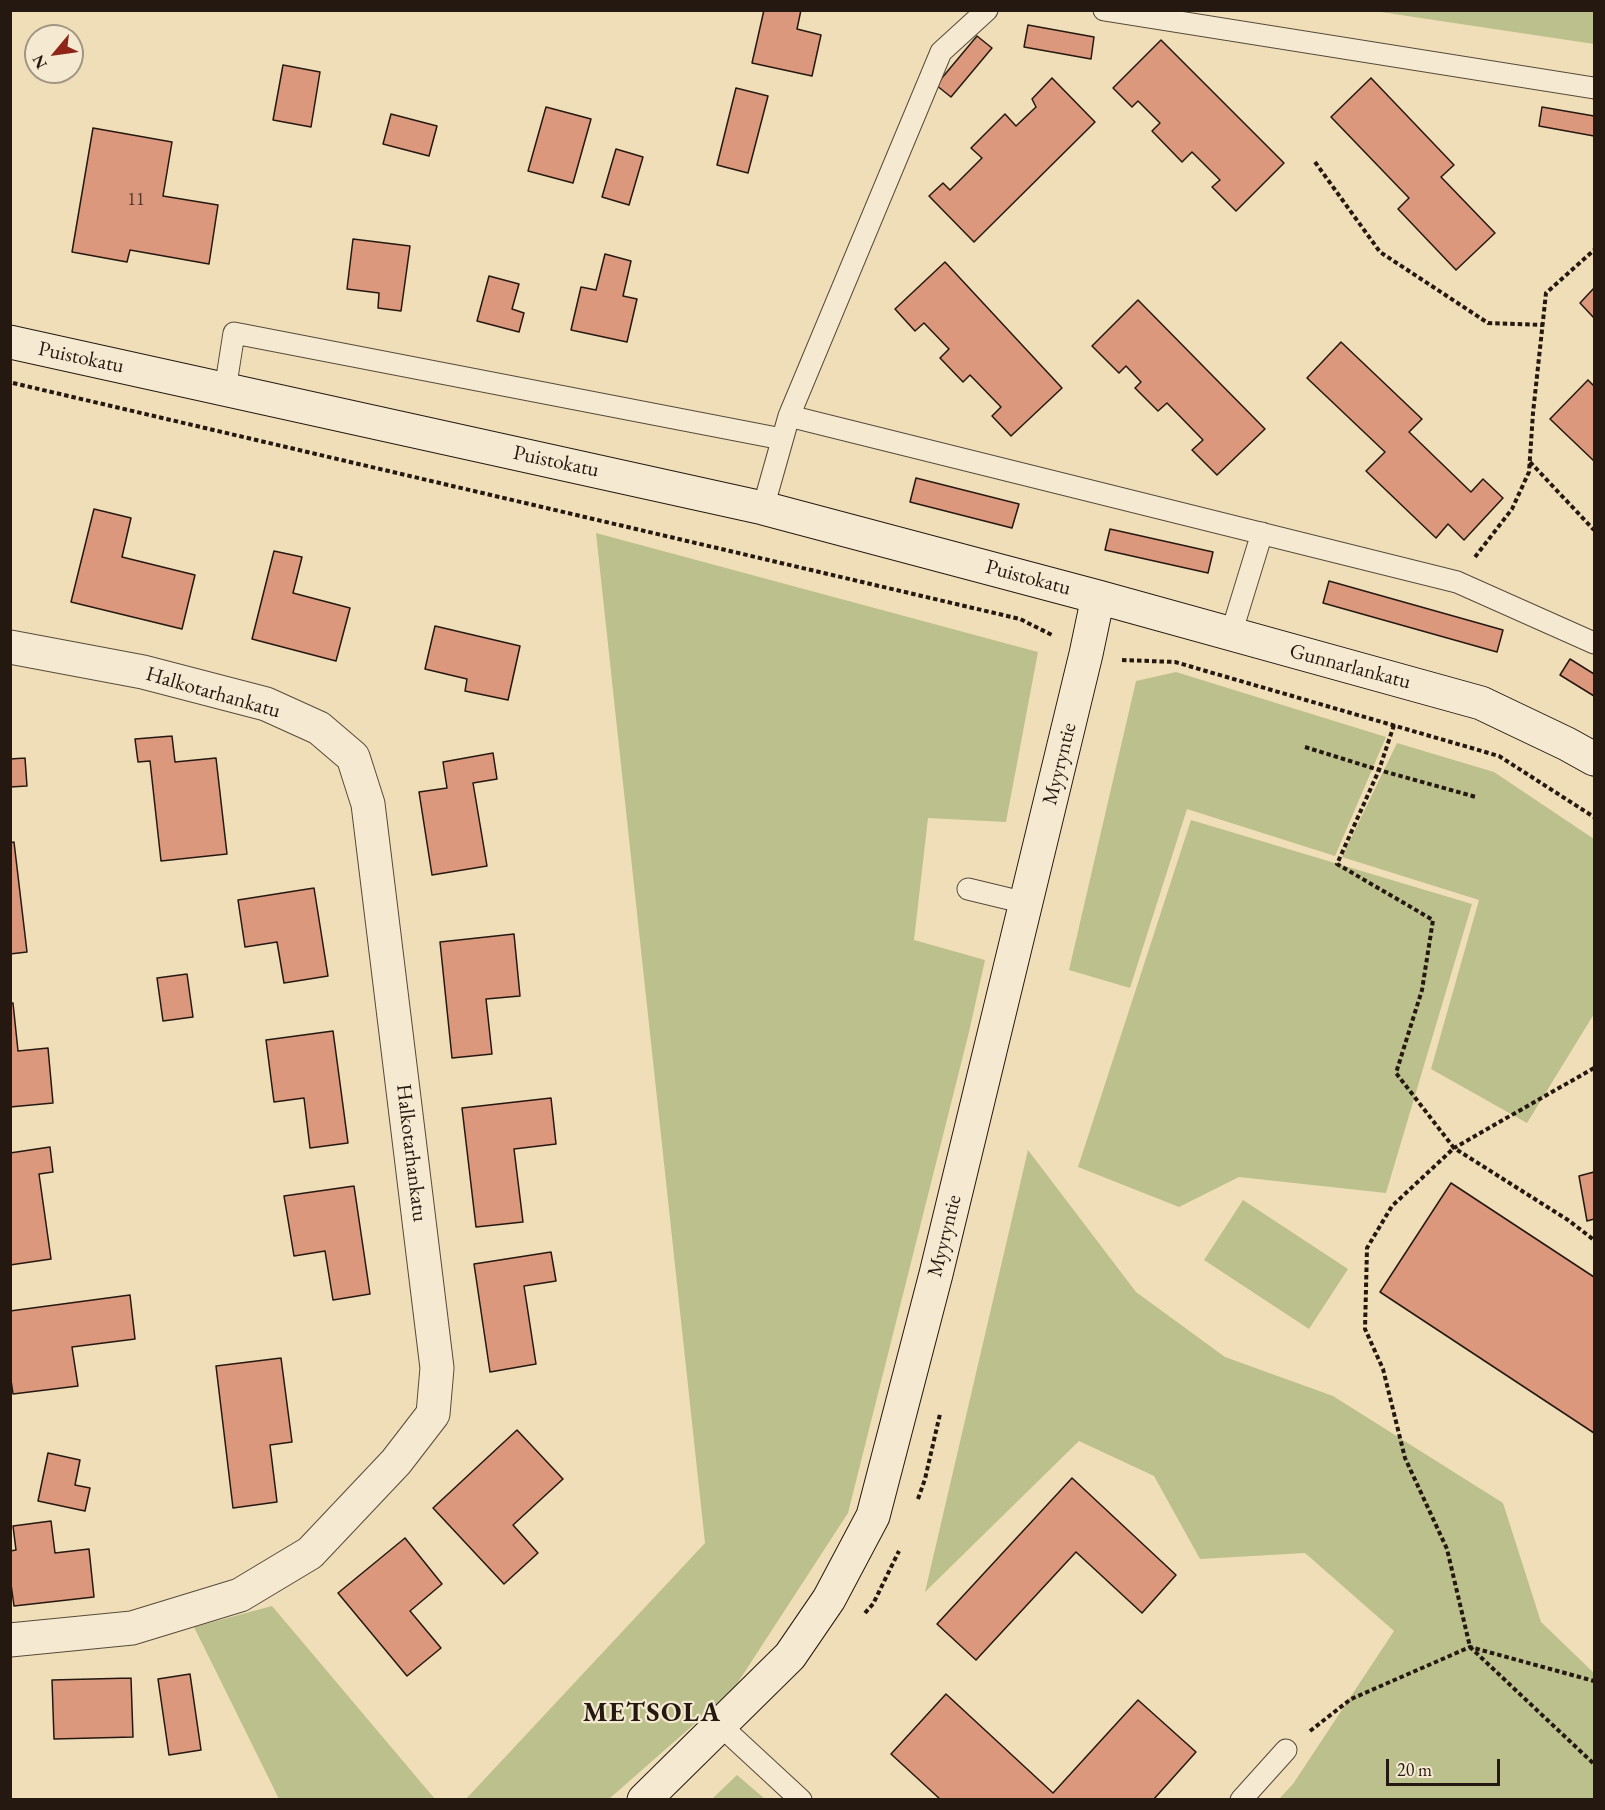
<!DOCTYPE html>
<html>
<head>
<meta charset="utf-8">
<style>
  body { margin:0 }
  #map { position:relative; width:1605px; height:1810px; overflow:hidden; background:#f0deb8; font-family:"EB Garamond",serif }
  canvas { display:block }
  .frame { position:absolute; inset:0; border:12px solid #241810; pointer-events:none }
  .north { position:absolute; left:24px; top:24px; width:60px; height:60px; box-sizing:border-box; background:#f5ead1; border:2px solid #a19684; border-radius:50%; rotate:241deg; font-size:16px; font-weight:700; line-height:24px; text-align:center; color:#241810 }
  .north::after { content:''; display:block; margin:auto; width:21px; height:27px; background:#8f2418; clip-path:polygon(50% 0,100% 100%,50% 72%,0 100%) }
  .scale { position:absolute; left:1386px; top:1759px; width:114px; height:27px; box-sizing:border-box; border:3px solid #241810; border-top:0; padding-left:8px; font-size:18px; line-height:21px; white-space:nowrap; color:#241810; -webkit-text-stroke:4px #f5ead1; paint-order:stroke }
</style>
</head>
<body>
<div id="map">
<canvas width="1605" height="1810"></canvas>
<div class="frame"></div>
<div class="north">N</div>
<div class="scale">20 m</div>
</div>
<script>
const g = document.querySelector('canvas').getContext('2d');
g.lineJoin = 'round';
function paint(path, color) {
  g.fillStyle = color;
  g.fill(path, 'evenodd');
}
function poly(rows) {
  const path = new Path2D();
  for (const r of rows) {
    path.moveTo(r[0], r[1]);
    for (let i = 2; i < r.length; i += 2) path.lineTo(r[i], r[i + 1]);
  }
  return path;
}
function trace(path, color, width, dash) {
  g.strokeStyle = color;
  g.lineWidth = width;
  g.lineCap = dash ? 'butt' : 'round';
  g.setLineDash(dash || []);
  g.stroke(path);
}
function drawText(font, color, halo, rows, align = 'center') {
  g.font = font + ' "EB Garamond",serif';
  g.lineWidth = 4.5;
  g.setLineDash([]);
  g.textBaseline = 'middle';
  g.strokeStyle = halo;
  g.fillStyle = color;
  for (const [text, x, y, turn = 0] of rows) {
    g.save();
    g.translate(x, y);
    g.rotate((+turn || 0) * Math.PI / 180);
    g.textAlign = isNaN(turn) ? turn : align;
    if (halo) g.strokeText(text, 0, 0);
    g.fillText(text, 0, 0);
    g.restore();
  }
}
paint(poly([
  [1374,11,1594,11,1594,44],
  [596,533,1038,652,1006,822,928,818,914,940,985,960,969,1032,848,1513,733,1690,609,1799,465,1800,705,1543],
  [1176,672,1386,737,1335,856,1187,809,1130,988,1069,970,1136,681],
  [1397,743,1494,772,1594,839,1594,1014,1527,1123,1431,1069,1479,900,1342,857],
  [1191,820,1472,904,1386,1193,1239,1177,1179,1207,1078,1167],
  [1028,1150,1136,1292,1225,1357,1333,1396,1503,1503,1541,1622,1594,1673,1594,1799,1279,1799,1293,1784,1394,1631,1305,1553,1200,1559,1154,1476,1079,1441,925,1592],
  [1243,1200,1348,1269,1309,1329,1204,1260],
  [272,1606,305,1645,435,1799,279,1799,194,1627],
  [737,1775,765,1799,712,1799]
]), '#bcc08d');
const building = poly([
  [764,10,801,10,797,29,821,35,812,76,752,63,764,10],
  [1028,25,1094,37,1091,59,1024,47,1028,25],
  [977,36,992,48,951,97,936,85,977,36],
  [1161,40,1284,163,1236,211,1212,187,1220,180,1192,152,1182,162,1152,131,1160,123,1138,101,1132,107,1113,88,1161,40],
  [283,65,320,72,311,127,273,120,283,65],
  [1052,78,1095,122,974,242,929,196,943,183,950,190,982,158,971,148,1005,114,1016,126,1036,107,1032,99,1052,78],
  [1371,78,1454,165,1441,177,1495,233,1456,270,1398,209,1409,198,1331,117,1371,78],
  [736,88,768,96,748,173,717,165,736,88],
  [546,107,591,119,573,183,528,171,546,107],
  [1542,107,1594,116,1594,136,1539,126,1542,107],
  [391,114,437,126,429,156,383,144,391,114],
  [93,128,172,142,163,196,218,205,209,264,130,250,127,262,72,252,93,128],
  [616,149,643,157,629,205,602,197,616,149],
  [353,239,410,246,401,311,378,308,379,293,347,289,353,239],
  [605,254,631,261,623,296,637,299,627,342,571,330,581,287,596,290,605,254],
  [945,262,1062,388,1011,436,992,416,1001,407,970,375,963,382,940,358,949,349,924,323,915,331,895,309,945,262],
  [489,276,519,284,512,309,524,313,519,332,477,321,489,276],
  [1594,288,1594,318,1580,303,1594,288],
  [1138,300,1265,429,1217,475,1192,450,1203,440,1167,403,1158,411,1135,388,1141,382,1126,366,1119,373,1092,346,1138,300],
  [1341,342,1422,419,1409,432,1471,492,1483,479,1503,498,1464,540,1448,524,1436,538,1366,471,1385,452,1307,378,1341,342],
  [1588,380,1594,386,1594,461,1550,419,1588,380],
  [916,478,1019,504,1012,528,910,502,916,478],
  [94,509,131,518,122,557,195,575,182,629,71,602,94,509],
  [1110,529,1213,552,1208,573,1105,550,1110,529],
  [274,551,302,557,293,593,350,608,336,661,252,639,274,551],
  [1329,581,1503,630,1497,652,1323,603,1329,581],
  [435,626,520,646,508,700,465,691,467,679,425,669,435,626],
  [1570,659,1594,674,1594,696,1560,675,1570,659],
  [172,736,175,762,216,758,227,854,161,861,150,761,138,762,135,739,172,736],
  [493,753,497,779,473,783,487,866,432,875,419,792,447,788,443,762,493,753],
  [25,758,27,786,10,787,10,759,25,758],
  [14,842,27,952,10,954,10,843,14,842],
  [314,888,328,976,284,983,277,942,245,947,238,900,314,888],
  [514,934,520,996,486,999,492,1054,452,1058,440,942,514,934],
  [187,974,193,1017,163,1021,157,978,187,974],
  [10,1003,13,1003,18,1051,48,1048,53,1103,10,1107,10,1003],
  [333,1031,348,1143,310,1148,304,1098,274,1102,266,1040,333,1031],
  [551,1098,556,1144,514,1149,523,1222,476,1227,462,1108,551,1098],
  [50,1147,53,1172,39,1174,51,1259,10,1265,10,1153,50,1147],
  [1594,1172,1594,1219,1587,1221,1579,1176,1594,1172],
  [1451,1183,1594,1277,1594,1433,1380,1292,1451,1183],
  [354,1186,370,1294,333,1300,325,1251,294,1256,284,1196,354,1186],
  [551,1252,556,1281,524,1286,536,1364,490,1372,474,1264,551,1252],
  [130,1295,135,1339,72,1347,78,1386,13,1394,10,1373,10,1311,130,1295],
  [281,1358,292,1442,270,1445,277,1502,233,1508,216,1366,281,1358],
  [517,1430,563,1479,513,1525,538,1553,504,1584,433,1508,517,1430],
  [48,1453,80,1460,75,1485,90,1488,85,1511,38,1501,48,1453],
  [1072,1478,1176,1575,1142,1613,1076,1552,976,1660,937,1624,1072,1478],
  [51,1521,55,1553,89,1549,94,1597,14,1606,10,1577,10,1551,16,1550,13,1526,51,1521],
  [405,1538,442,1584,410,1611,441,1648,407,1676,338,1593,405,1538],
  [190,1674,201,1750,169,1755,158,1679,190,1674],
  [131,1678,133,1737,54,1739,52,1680,131,1678],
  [946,1694,1053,1793,1138,1700,1196,1752,1153,1800,941,1800,891,1754,946,1694]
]);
paint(building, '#db987d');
trace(building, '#241810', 1.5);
const lane = poly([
  [1104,10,1594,88],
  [225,390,234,333,782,439],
  [789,416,1457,582,1594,643],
  [763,508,789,416,941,52,987,10],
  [1231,634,1262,533],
  [968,889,1026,903],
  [721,1726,801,1800],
  [1241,1800,1286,1750]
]);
const street = poly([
  [10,647,143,672,266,704,319,728,353,757,368,804,437,1368,433,1414,396,1462,310,1553,240,1595,132,1628,10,1640]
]);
const secondary = poly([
  [10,342,763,508,1098,597,1481,703,1567,744,1594,759],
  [644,1800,790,1656,829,1599,873,1516,936,1274,1086,654,1098,597]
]);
trace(lane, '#574a3a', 23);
trace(street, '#574a3a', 35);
trace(secondary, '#241810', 35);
trace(poly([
  [1315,162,1380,252,1488,323,1543,325],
  [13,383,1020,619,1054,636],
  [1530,462,1594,530],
  [1475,557,1512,509,1529,472,1533,413,1546,293,1594,250],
  [1122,660,1175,662,1499,756,1594,817],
  [1394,725,1379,770,1476,797],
  [1305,747,1379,770,1337,864,1433,920,1422,990,1396,1073,1454,1148,1392,1206,1367,1248,1365,1329,1383,1369,1405,1458,1447,1549,1470,1647,1594,1764],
  [1594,1068,1454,1148,1568,1220,1594,1240],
  [918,1499,925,1479,940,1414],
  [865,1613,873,1604,899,1551],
  [1310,1731,1351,1699,1470,1647,1594,1681]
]), '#241810', 4, [4.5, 3]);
trace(lane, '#f5ead1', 21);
trace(street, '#f5ead1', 33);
trace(secondary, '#f5ead1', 33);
drawText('18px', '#52382b', null, [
  ["11",136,200]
]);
drawText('21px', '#241810', '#f5ead1', [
  ["Puistokatu",81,358,12],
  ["Puistokatu",556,462,12],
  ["Puistokatu",1028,578,15],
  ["Gunnarlankatu",1350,667,15],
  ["Halkotarhankatu",213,693,16],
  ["Myyryntie",1060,764,-76],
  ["Halkotarhankatu",411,1153,83],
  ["Myyryntie",945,1236,-76]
]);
g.letterSpacing = '1.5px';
drawText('bold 27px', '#241810', '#f5ead1', [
  ["METSOLA",652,1714]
]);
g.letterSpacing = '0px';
</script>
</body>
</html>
